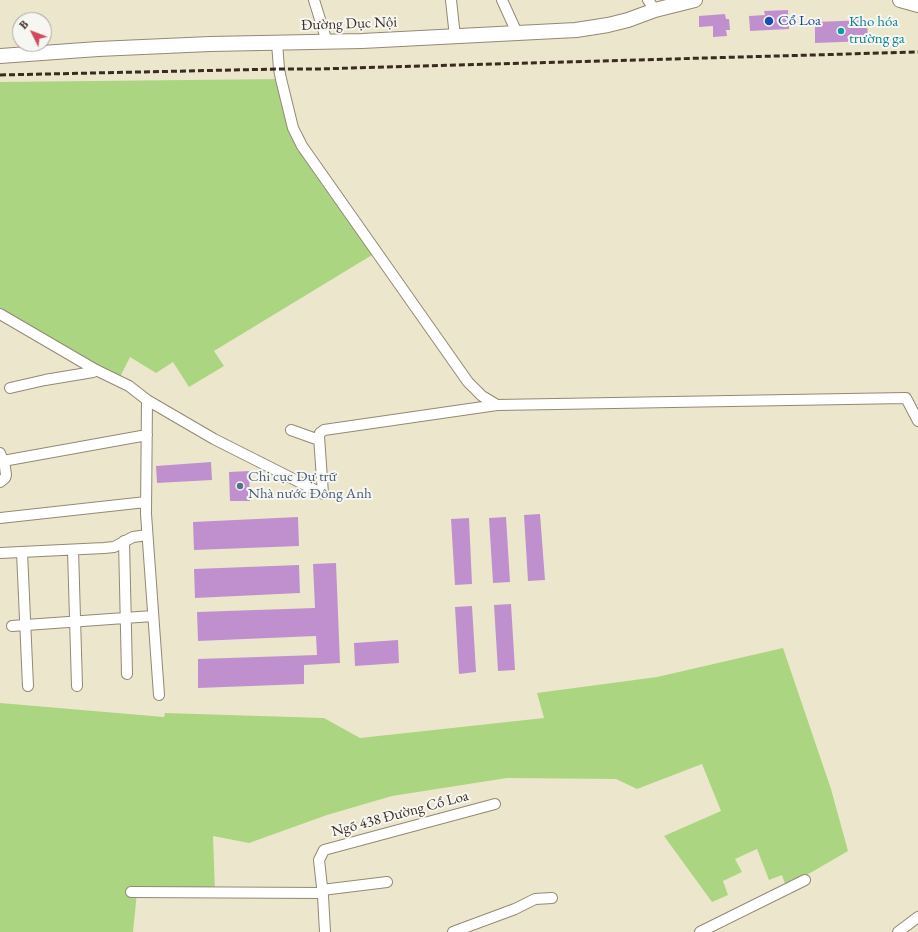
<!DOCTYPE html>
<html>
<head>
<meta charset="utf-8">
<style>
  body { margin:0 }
  #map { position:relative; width:918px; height:932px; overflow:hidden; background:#ece7cc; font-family:"EB Garamond",serif }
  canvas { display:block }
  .north { position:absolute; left:12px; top:12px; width:40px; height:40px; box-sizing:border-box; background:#f6f6f2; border:1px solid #aba49d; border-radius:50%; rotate:312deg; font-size:11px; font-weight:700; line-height:16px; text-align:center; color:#3b2a1e }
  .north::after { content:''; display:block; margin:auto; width:14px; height:18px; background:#d1495b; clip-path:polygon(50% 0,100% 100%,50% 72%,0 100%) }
</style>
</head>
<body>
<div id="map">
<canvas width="918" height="932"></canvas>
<div class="north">B</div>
</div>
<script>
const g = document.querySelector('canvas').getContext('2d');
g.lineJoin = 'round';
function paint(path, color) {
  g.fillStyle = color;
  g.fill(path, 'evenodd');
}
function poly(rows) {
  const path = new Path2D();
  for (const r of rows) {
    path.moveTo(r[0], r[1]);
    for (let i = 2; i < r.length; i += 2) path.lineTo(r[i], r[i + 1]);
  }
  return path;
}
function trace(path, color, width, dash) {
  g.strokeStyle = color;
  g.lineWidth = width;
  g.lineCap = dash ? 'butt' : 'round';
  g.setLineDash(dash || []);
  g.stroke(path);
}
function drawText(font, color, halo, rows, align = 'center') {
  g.font = font + ' "EB Garamond",serif';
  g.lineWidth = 4;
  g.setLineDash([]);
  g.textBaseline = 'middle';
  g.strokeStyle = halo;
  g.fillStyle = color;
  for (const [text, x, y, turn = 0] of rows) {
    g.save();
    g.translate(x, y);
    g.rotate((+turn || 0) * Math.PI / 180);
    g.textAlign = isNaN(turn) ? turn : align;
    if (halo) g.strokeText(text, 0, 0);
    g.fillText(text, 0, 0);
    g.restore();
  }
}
paint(poly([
  [281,79,293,128,377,252,214,351,224,366,189,387,173,362,156,373,130,357,118,381,0,313,0,82],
  [783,648,831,789,848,851,786,887,782,875,769,880,757,849,735,859,742,872,723,881,728,895,712,902,664,836,721,811,702,764,637,789,616,779,507,778,392,796,327,815,249,843,213,836,215,892,137,892,133,932,0,932,0,703,164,717,165,713,324,718,360,738,544,718,537,693,657,677]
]), '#acd581');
paint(poly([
  [788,10,789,29,750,31,749,16,765,15,764,11],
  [725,14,726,19,729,19,730,30,726,30,727,36,713,37,713,26,699,27,699,16],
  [867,20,868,41,815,43,815,22],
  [211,462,212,480,157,483,156,466],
  [249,471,250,501,230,501,229,472],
  [540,514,545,580,528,581,524,515],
  [298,517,299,546,194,550,193,522],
  [506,517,510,582,493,583,489,518],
  [469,518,472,584,455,585,451,519],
  [336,563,340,663,304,665,304,684,198,688,198,659,317,655,316,636,198,641,197,612,315,608,313,564],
  [299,565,300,593,195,598,194,569],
  [511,604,515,670,498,671,494,605],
  [472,606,476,672,459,674,455,607],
  [398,640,399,663,355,666,354,643]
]), '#c090ce');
const street = poly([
  [314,0,327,42],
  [451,0,455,37],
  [502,0,517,33],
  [648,0,655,10],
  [277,43,279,69,281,79,293,128,302,146,468,382,482,396,497,405],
  [0,314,96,370,129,386,147,400,214,439,323,494,319,436,320,433,324,430,497,405,906,398,918,421],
  [10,388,45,380,93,372,96,370],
  [147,400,146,514,159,695],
  [291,430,319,440],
  [0,453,5,467,6,475,5,478,0,482],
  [3,461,147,435],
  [0,518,146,502],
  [124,541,127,674],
  [73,550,77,686],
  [22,552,28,686],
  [0,553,104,548,114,547,133,537,147,535],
  [12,626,153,616],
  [322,890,387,882],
  [131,892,323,893],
  [325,932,323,896,319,860,324,850,495,804],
  [453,932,515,909,535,899,552,898],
  [700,932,805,880],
  [898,932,918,917]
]);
const secondary = poly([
  [900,0,918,5],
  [0,56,98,49,210,44,362,41,576,30,608,25,628,20,655,10,695,0]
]);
trace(street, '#948875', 12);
trace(secondary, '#948875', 16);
trace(street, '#fff', 10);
trace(secondary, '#fff', 14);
trace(poly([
  [0,75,279,69,317,69,918,52]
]), '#3b2a1e', 3, [6, 3]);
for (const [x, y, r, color] of [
  [769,21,5,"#1a4fb4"],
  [841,31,4,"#0f9aa8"],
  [240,486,4,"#5c6f8a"]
]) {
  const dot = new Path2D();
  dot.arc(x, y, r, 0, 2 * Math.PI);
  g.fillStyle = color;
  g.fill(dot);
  trace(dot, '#f6f6f2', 1.5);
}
drawText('15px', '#164399', '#f6f6f2', [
  ["Cổ Loa",778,21]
], 'left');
drawText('15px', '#0d838f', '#f6f6f2', [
  ["Kho hóa",849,22],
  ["trường ga",849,39]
], 'left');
drawText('15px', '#3b2a1e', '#f6f6f2', [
  ["Đường Dục Nội",349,24,-2],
  ["Ngõ 438 Đường Cổ Loa",400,814,-15]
]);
drawText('15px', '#4e5e75', '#f6f6f2', [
  ["Chi cục Dự trữ",248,477],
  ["Nhà nước Đông Anh",248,494]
], 'left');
</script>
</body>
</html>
